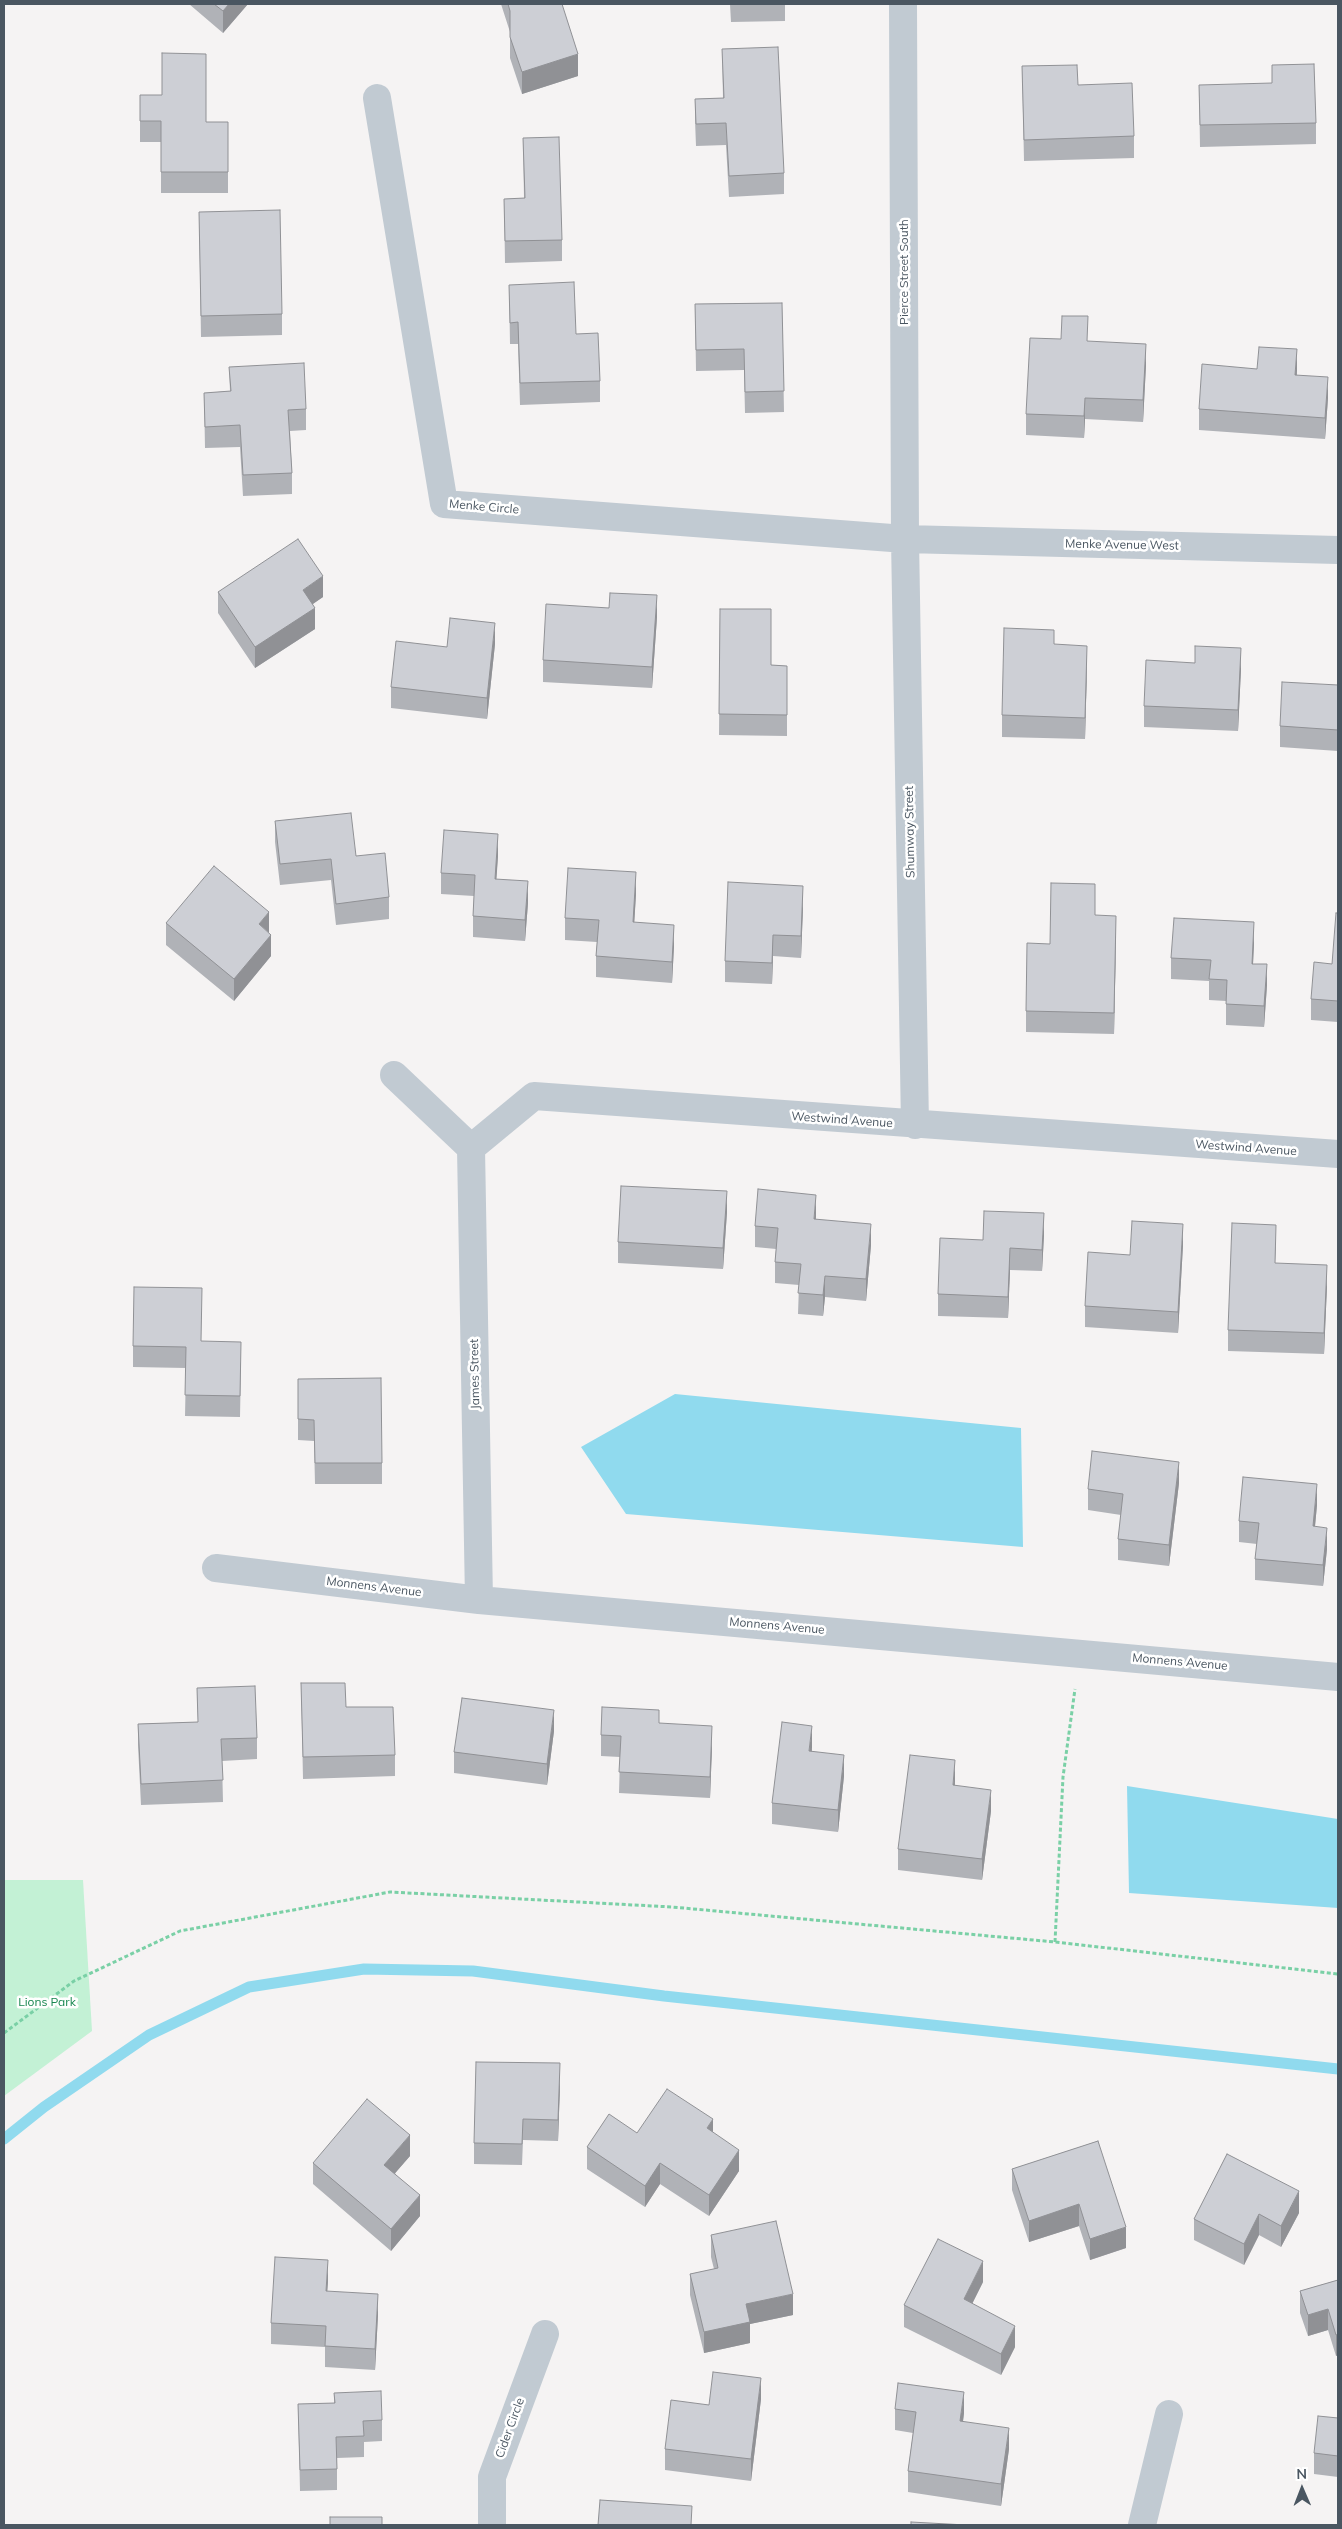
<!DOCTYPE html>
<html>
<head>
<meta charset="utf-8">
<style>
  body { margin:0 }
  #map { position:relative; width:1342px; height:2529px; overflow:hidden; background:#f5f3f3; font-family:Mulish,sans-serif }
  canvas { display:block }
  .frame { position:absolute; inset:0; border:5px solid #4a5661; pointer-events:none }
  .north { position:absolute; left:1277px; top:2464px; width:50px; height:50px; -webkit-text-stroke:4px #fff; paint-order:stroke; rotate:359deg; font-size:14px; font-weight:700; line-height:20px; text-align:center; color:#4a5661 }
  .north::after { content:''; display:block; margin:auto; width:18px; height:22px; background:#4a5661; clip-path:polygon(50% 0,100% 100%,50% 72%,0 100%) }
</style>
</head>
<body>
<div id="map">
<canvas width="1342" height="2529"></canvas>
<div class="frame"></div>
<div class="north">N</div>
</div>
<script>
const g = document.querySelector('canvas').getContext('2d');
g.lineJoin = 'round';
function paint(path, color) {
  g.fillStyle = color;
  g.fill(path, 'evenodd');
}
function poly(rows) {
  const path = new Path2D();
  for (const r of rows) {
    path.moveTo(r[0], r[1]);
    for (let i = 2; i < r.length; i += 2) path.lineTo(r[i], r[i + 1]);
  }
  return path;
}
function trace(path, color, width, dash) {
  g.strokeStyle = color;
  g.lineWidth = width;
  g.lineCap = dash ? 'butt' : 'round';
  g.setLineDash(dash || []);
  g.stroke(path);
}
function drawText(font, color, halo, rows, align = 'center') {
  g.font = font + ' Mulish,sans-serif';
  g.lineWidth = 5;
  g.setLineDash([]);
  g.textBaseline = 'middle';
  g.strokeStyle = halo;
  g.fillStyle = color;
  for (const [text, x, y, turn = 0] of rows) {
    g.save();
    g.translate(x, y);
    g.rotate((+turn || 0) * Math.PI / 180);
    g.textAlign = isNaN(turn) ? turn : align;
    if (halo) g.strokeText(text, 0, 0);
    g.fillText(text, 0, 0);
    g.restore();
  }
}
paint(poly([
  [4,1880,83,1880,92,2031,4,2096]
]), '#c3f1d5');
paint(poly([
  [675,1394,1021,1428,1023,1547,626,1514,581,1447],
  [1127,1786,1338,1819,1338,1908,1129,1893]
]), '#90daee');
trace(poly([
  [4,2139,44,2107,149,2035,249,1987,364,1969,473,1971,664,1996,1338,2069]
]), '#90daee', 11);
trace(poly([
  [1055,1942,1063,1777,1075,1689],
  [4,2033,74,1981,180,1931,390,1892,672,1907,1055,1942,1338,1974]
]), '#7ad0a6', 3, [4, 2.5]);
trace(poly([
  [903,4,905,539,915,1125],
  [377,98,444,504,905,539,1338,550],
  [394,1075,471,1148,534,1096,1338,1154],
  [471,1148,479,1600],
  [216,1568,479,1600,1338,1677],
  [492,2525,492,2477,545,2334],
  [1142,2525,1169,2414]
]), '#c1cad2', 28);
paint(poly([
  [189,4,248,4,223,33],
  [501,4,562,4,578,76,522,94,510,58,510,32],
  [730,4,785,4,785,21,731,22],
  [722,49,784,173,784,194,729,197,726,145,696,146,695,120,695,99,723,98],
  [1022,66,1078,85,1134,136,1134,158,1024,161],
  [1199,85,1316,123,1316,144,1200,147],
  [140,95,206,122,228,122,228,193,161,193,161,142,140,142],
  [523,138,562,240,562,261,505,263,504,199,524,198],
  [199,212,282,314,282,335,201,337],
  [509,285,576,334,600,381,600,402,520,405,518,344,510,344],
  [782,303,784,412,745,413,744,370,696,371,695,304],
  [1088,341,1146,365,1143,422,1085,419,1084,438,1026,435,1026,414],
  [229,367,306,409,306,430,290,431,292,473,292,494,243,496,240,447,205,448,204,393,230,391],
  [1257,369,1297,370,1297,375,1328,398,1325,439,1199,430,1199,409],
  [218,592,323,597,312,604,315,629,255,668,218,613],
  [609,608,657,617,652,688,543,682,543,660],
  [720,609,771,665,787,666,787,736,719,735],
  [495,644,487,719,391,708,391,687],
  [1087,667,1085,739,1002,737,1002,715],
  [1241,669,1238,731,1144,727,1144,706],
  [1338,685,1338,751,1280,747,1280,726],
  [275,821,356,856,389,897,389,919,336,925,331,880,280,885,275,842],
  [498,856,496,879,528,903,525,941,473,937,473,916,474,896,441,894,441,873],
  [636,894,634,923,674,946,672,983,596,977,596,956,597,942,565,940,565,918],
  [803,907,801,958,773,956,772,984,725,982,725,961],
  [1338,913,1338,1022,1311,1020,1311,999,1332,964],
  [1095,915,1116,937,1114,1034,1026,1032,1026,1011,1050,944],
  [166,923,269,933,271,956,234,1001,166,945],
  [1254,943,1253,964,1267,985,1264,1027,1226,1025,1226,1001,1209,1000,1209,981,1171,979,1171,958],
  [727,1212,723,1269,618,1263,618,1242],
  [816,1216,816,1219,871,1245,866,1301,825,1297,823,1316,798,1314,799,1285,775,1283,775,1262,776,1249,755,1247,755,1226],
  [1044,1235,1042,1271,1010,1270,1008,1318,938,1316,938,1294,983,1240],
  [1183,1245,1178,1333,1085,1327,1085,1306,1130,1255],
  [1276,1246,1275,1263,1327,1286,1324,1354,1228,1351,1228,1330],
  [201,1341,241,1363,240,1417,185,1416,186,1368,133,1367,133,1346],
  [298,1379,382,1463,382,1484,315,1484,314,1441,298,1440],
  [1179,1483,1169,1566,1118,1560,1118,1539,1121,1515,1088,1510,1088,1489],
  [1317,1505,1315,1526,1327,1549,1323,1586,1255,1580,1255,1559,1257,1544,1239,1542,1239,1521],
  [301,1683,346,1707,395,1755,395,1776,303,1779],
  [197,1688,257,1738,257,1759,222,1761,223,1802,141,1805,138,1745,138,1724,198,1722],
  [659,1723,712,1747,710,1798,619,1793,620,1757,601,1756,601,1735],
  [554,1731,547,1785,454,1773,454,1752],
  [812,1748,812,1752,844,1776,838,1832,772,1824,772,1803],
  [955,1782,955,1785,991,1811,982,1880,898,1870,898,1849],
  [560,2085,558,2141,523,2140,522,2165,474,2164,474,2143],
  [637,2133,713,2133,739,2171,709,2216,660,2184,645,2207,587,2169,587,2147],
  [1098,2141,1126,2248,1090,2260,1079,2226,1029,2242,1012,2190,1012,2169],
  [1227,2154,1299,2213,1281,2247,1259,2235,1244,2265,1194,2240,1194,2219],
  [410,2156,395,2173,420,2216,391,2251,313,2184,313,2163],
  [711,2235,793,2315,750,2324,750,2343,704,2353,690,2295,690,2274,714,2269,711,2257],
  [1338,2280,1338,2355,1336,2356,1328,2330,1308,2336,1300,2313,1300,2291],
  [328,2281,327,2291,378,2315,375,2370,325,2367,325,2347,271,2344,271,2323],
  [983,2282,972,2304,1015,2347,1001,2375,904,2327,904,2305],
  [334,2393,382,2420,382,2441,364,2442,364,2457,337,2458,337,2490,300,2491,298,2404,334,2403],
  [761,2399,751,2481,665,2470,665,2449,709,2405],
  [895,2409,964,2413,963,2422,1009,2449,1001,2506,908,2492,908,2471,913,2433,895,2430],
  [1338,2418,1338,2477,1314,2474,1314,2453]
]), '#b0b2b7');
paint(poly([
  [229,4,248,4,223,33,223,11],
  [578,54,578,76,522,94,522,72],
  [1146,344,1146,365,1143,422,1143,400],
  [1297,349,1297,370,1295,396,1295,375],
  [1328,377,1328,398,1325,439,1325,418],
  [1085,398,1085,419,1084,438,1084,416],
  [323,576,323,597,303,611,303,590],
  [657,595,657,617,652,688,652,667],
  [315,608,315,629,255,668,255,647],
  [495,623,495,644,487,719,487,698],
  [1087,646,1087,667,1085,739,1085,718],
  [1241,648,1241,669,1238,731,1238,710],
  [498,834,498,856,495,901,495,879],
  [636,872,636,894,633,944,633,922],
  [528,881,528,903,525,941,525,920],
  [803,886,803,907,801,958,801,936],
  [269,912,269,933,259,924],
  [1116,916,1116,937,1114,1034,1114,1013],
  [1254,922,1254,943,1252,985,1252,964],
  [674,925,674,946,672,983,672,962],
  [271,935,271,956,234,1001,234,979],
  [773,935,773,956,772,984,772,963],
  [1267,964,1267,985,1264,1027,1264,1006],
  [727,1191,727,1212,723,1269,723,1248],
  [816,1195,816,1216,814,1240,814,1219],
  [1044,1213,1044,1235,1042,1271,1042,1250],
  [871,1224,871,1245,866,1301,866,1279],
  [1183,1224,1183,1245,1178,1333,1178,1312],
  [1010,1248,1010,1270,1008,1318,1008,1297],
  [1327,1265,1327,1286,1324,1354,1324,1333],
  [825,1276,825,1297,823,1316,823,1295],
  [1179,1462,1179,1483,1169,1566,1169,1545],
  [1317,1484,1317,1505,1313,1547,1313,1526],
  [1327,1528,1327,1549,1323,1586,1323,1565],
  [554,1710,554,1731,547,1785,547,1764],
  [712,1726,712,1747,710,1798,710,1777],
  [812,1726,812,1748,809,1772,809,1751],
  [844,1755,844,1776,838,1832,838,1810],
  [955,1760,955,1782,953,1806,953,1785],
  [991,1790,991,1811,982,1880,982,1859],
  [560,2063,560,2085,558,2141,558,2120],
  [713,2119,713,2140,707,2128],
  [410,2135,410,2156,384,2186,384,2165],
  [739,2150,739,2171,709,2216,709,2195],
  [660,2163,660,2184,645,2207,645,2186],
  [1299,2191,1299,2213,1281,2247,1281,2226],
  [420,2195,420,2216,391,2251,391,2229],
  [1079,2204,1079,2226,1029,2242,1029,2221],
  [1259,2214,1259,2235,1244,2265,1244,2244],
  [1126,2227,1126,2248,1090,2260,1090,2239],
  [328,2260,328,2281,326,2312,326,2291],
  [983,2261,983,2282,964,2320,964,2299],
  [378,2294,378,2315,375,2370,375,2349],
  [793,2294,793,2315,750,2324,750,2343,704,2353,704,2332,746,2304],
  [1328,2309,1328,2330,1308,2336,1308,2315],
  [1015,2326,1015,2347,1001,2375,1001,2354],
  [1338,2334,1338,2355,1336,2356,1336,2335],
  [761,2378,761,2399,751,2481,751,2459],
  [964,2392,964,2413,960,2443,960,2421],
  [1009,2428,1009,2449,1001,2506,1001,2484]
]), '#909195');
const building = poly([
  [214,4,229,4,223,11,214,4],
  [508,4,562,4,578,54,522,72,510,37,510,11,508,4],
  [778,47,784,173,729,176,726,123,696,124,695,99,724,98,722,49,778,47],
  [162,53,206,54,206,122,228,122,228,172,161,172,161,121,140,121,140,95,162,95,162,53],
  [1314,64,1316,123,1200,125,1199,85,1272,83,1272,65,1314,64],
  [1077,65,1078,85,1132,83,1134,136,1024,140,1022,66,1077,65],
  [559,137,562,240,505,241,504,199,525,198,523,138,559,137],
  [280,210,282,314,201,316,199,212,280,210],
  [574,282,576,334,598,333,600,381,520,383,518,322,510,323,509,285,574,282],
  [782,303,784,391,745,392,744,349,696,350,695,304,782,303],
  [1062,316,1088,316,1087,341,1146,344,1143,400,1085,398,1084,416,1026,414,1030,338,1061,339,1062,316],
  [1259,347,1297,349,1295,375,1328,377,1325,418,1199,409,1202,364,1257,369,1259,347],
  [304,363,306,409,288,410,292,473,243,475,240,425,205,427,204,393,231,391,229,367,304,363],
  [298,539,323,576,303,590,315,608,255,647,218,592,298,539],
  [610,593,657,595,652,667,543,660,546,604,609,608,610,593],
  [720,609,771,609,771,665,787,666,787,715,719,714,720,609],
  [450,618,495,623,487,698,391,687,396,641,447,647,450,618],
  [1004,628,1054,630,1054,644,1087,646,1085,718,1002,715,1004,628],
  [1195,646,1241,648,1238,710,1144,706,1146,660,1195,663,1195,646],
  [1282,682,1338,685,1338,730,1280,726,1282,682],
  [351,813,356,856,385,853,389,897,336,904,331,859,280,864,275,821,351,813],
  [444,830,498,834,495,879,528,881,525,920,473,916,475,875,441,873,444,830],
  [214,866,269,912,259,924,271,935,234,979,166,923,214,866],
  [568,868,636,872,633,922,674,925,672,962,596,956,599,920,565,918,568,868],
  [728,882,803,886,801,936,773,935,772,963,725,961,728,882],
  [1051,883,1095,884,1095,915,1116,916,1114,1013,1026,1011,1027,943,1050,944,1051,883],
  [1336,913,1338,913,1338,1001,1311,999,1314,962,1332,964,1336,913],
  [1174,918,1254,922,1252,964,1267,964,1264,1006,1226,1004,1227,980,1209,979,1211,960,1171,958,1174,918],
  [621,1186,727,1191,723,1248,618,1242,621,1186],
  [758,1189,816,1195,814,1219,871,1224,866,1279,825,1276,823,1295,798,1293,801,1264,775,1262,778,1228,755,1226,758,1189],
  [984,1211,1044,1213,1042,1250,1010,1248,1008,1297,938,1294,940,1238,983,1240,984,1211],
  [1132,1221,1183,1224,1178,1312,1085,1306,1088,1252,1130,1255,1132,1221],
  [1232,1223,1276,1225,1275,1263,1327,1265,1324,1333,1228,1330,1232,1223],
  [134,1287,202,1288,201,1341,241,1342,240,1396,185,1395,186,1347,133,1346,134,1287],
  [381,1378,382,1463,315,1463,314,1420,298,1419,298,1379,381,1378],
  [1092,1451,1179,1462,1169,1545,1118,1539,1123,1494,1088,1489,1092,1451],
  [1243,1477,1317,1484,1313,1526,1327,1528,1323,1565,1255,1559,1259,1523,1239,1521,1243,1477],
  [301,1683,345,1683,346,1707,393,1707,395,1755,303,1757,301,1683],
  [255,1686,257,1738,221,1739,223,1780,141,1784,138,1724,198,1722,197,1688,255,1686],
  [462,1698,554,1710,547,1764,454,1752,462,1698],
  [602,1707,659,1710,659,1723,712,1726,710,1777,619,1772,621,1736,601,1735,602,1707],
  [782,1722,812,1726,809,1751,844,1755,838,1810,772,1803,782,1722],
  [910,1755,955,1760,953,1785,991,1790,982,1859,898,1849,910,1755],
  [476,2062,560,2063,558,2120,523,2119,522,2144,474,2143,476,2062],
  [667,2089,713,2119,707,2128,739,2150,709,2195,660,2163,645,2186,587,2147,609,2114,637,2133,667,2089],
  [367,2099,410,2135,384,2165,420,2195,391,2229,313,2163,367,2099],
  [1098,2141,1126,2227,1090,2239,1079,2204,1029,2221,1012,2169,1098,2141],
  [1227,2154,1299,2191,1281,2226,1259,2214,1244,2244,1194,2219,1227,2154],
  [776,2221,793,2294,746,2304,750,2322,704,2332,690,2274,718,2268,711,2235,776,2221],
  [938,2239,983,2261,964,2299,1015,2326,1001,2354,904,2305,938,2239],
  [275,2257,328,2260,326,2291,378,2294,375,2349,325,2346,326,2326,271,2323,275,2257],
  [1338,2280,1338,2334,1336,2335,1328,2309,1308,2315,1300,2291,1338,2280],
  [713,2372,761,2378,751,2459,665,2449,671,2400,709,2405,713,2372],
  [898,2383,964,2392,960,2421,1009,2428,1001,2484,908,2471,916,2412,895,2409,898,2383],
  [381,2391,382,2420,363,2421,364,2436,336,2437,337,2469,300,2470,298,2404,335,2403,334,2393,381,2391],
  [1318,2416,1338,2418,1338,2456,1314,2453,1318,2416],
  [600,2500,692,2506,691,2525,598,2525,600,2500],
  [330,2517,382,2517,382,2525,330,2525,330,2517],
  [911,2522,966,2525,911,2525,911,2522]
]);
paint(building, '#cdcfd5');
trace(building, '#909195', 1);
drawText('12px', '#4a5661', '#fff', [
  ["Pierce Street South",904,272,-90],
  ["Menke Circle",484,507,5],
  ["Menke Avenue West",1122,545,1],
  ["Shumway Street",910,832,-91],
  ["Westwind Avenue",842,1120,4],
  ["Westwind Avenue",1246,1148,4],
  ["James Street",475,1374,-91],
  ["Monnens Avenue",374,1587,7],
  ["Monnens Avenue",777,1626,5],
  ["Monnens Avenue",1180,1662,5],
  ["Cider Circle",510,2428,-70]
]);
drawText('12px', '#17864f', '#fff', [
  ["Lions Park",47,2002]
]);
</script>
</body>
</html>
